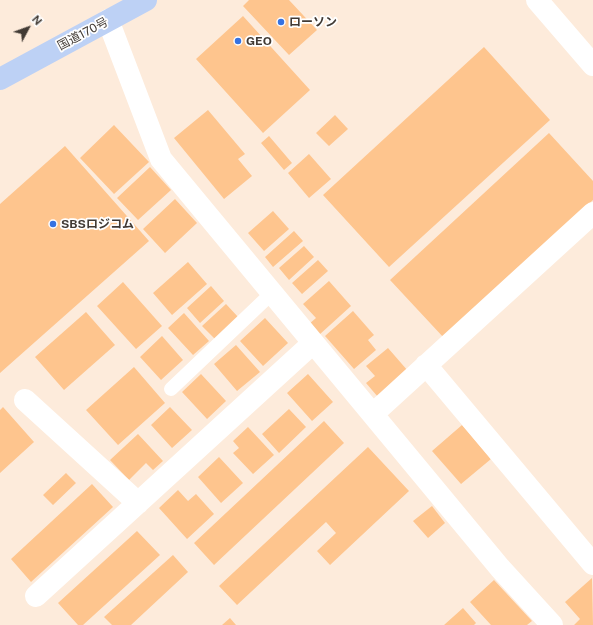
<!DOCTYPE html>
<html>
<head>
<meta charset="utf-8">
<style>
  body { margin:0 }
  #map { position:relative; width:593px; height:625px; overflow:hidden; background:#fdebdb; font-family:"Public Sans",sans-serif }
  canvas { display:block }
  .north { position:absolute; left:8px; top:8px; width:40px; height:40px; -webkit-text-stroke:3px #fff; paint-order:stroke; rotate:49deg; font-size:11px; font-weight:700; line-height:16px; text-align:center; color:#413a34 }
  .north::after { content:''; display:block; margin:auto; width:14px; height:18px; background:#413a34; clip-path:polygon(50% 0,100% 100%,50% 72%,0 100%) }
</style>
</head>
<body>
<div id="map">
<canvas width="593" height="625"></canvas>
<div class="north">N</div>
</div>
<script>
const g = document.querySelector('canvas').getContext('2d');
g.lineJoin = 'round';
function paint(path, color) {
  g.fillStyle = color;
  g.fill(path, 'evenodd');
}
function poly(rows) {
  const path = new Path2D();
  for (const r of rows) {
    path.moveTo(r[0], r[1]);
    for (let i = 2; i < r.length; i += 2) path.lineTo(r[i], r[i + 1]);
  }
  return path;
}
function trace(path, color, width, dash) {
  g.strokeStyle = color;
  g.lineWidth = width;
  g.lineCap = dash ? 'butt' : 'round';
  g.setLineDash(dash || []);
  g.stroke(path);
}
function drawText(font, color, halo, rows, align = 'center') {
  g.font = font + ' "Public Sans","Noto Sans JP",sans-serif';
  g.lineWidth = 3.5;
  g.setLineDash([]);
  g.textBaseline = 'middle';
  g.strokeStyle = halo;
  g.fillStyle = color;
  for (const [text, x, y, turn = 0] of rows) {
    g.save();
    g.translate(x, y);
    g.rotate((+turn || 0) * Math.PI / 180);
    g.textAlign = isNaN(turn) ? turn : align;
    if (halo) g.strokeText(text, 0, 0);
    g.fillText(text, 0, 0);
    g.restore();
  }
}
paint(poly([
  [249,0,289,0,317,30,289,55,243,6],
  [243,16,310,90,263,133,196,59],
  [484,47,550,120,389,267,323,195],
  [208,110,245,154,238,159,252,176,224,199,174,138],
  [335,115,348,129,329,146,316,133],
  [114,125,149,162,114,194,80,158],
  [549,133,593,181,593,200,444,338,390,280],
  [269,136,292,163,284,170,261,143],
  [65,146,149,241,0,373,0,204],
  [309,154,331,179,309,198,288,173],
  [150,167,171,190,138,220,117,198],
  [175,199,197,223,165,253,143,229],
  [273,211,289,229,264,251,248,233],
  [294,231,303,241,273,267,265,257],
  [304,246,314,257,289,280,279,268],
  [318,260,328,271,302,294,292,283],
  [188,262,207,284,172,315,153,293],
  [329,281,351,306,319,335,309,324,316,318,303,304],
  [123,282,162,326,136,349,97,306],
  [211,286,224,301,200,323,187,308],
  [226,304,239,318,216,340,202,326],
  [353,311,374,335,368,340,376,350,354,369,325,336],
  [86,312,115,345,64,390,35,357],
  [184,313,209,341,193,355,168,328],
  [265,318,288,343,263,366,240,341],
  [162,336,183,360,161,380,140,357],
  [236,345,260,372,237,391,214,364],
  [388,348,408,371,378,397,366,383,375,376,366,366],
  [134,367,165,403,118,445,86,410],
  [201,374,226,401,207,419,182,392],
  [308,374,333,402,312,421,287,393],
  [3,407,34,442,0,473,0,410],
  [170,407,192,430,172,448,151,425],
  [289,409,306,427,279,453,262,434],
  [324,421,344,443,214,565,194,543],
  [462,425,491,459,461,484,432,451],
  [248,427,274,455,253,474,233,453,239,448,233,441],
  [138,434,163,461,153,470,146,463,129,480,110,460],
  [368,447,409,491,330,565,317,551,336,533,326,522,237,605,219,586],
  [219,457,243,483,221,503,198,477],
  [66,473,76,483,53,505,43,495],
  [92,484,113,507,31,582,11,559],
  [178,490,188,501,196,494,214,514,187,539,159,508],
  [432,506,445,523,428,538,413,521],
  [137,531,160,555,83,625,78,625,58,603],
  [173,555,188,572,131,625,112,625,104,617],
  [592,578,593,625,574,625,580,619,565,602],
  [494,580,532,621,527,625,491,625,470,602],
  [463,608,476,623,474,625,444,625],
  [230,618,236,625,222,625]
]), '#fec58e');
trace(poly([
  [171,389,272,293]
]), '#fff', 14);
trace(poly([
  [537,0,593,65],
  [108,20,161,159,500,568,552,625],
  [426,365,593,564],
  [25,400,138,503],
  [373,414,593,213],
  [36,596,313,343]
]), '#fff', 22);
trace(poly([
  [0,79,146,0]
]), '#bdd1f5', 22);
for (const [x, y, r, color] of [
  [281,22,4,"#3672e1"],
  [238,41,4,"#3672e1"],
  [53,224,4,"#3672e1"]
]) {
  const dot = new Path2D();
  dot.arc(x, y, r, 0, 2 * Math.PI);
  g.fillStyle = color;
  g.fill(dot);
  trace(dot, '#fff', 1.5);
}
drawText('bold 12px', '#413a34', '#fff', [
  ["ローソン",289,22],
  ["GEO",246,41],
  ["SBSロジコム",61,224]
], 'left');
drawText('12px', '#413a34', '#fff', [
  ["国道170号",83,34,-28]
]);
</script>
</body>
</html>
